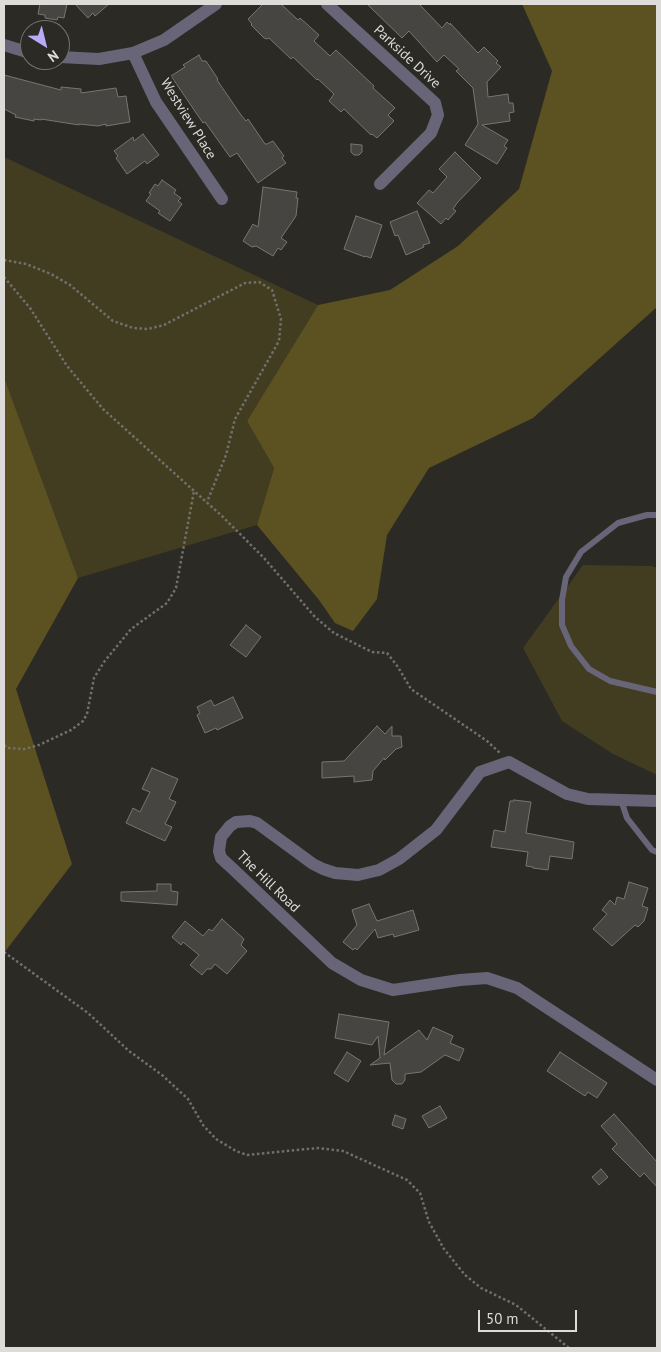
<!DOCTYPE html>
<html>
<head>
<meta charset="utf-8">
<style>
  body { margin:0 }
  #map { position:relative; width:661px; height:1352px; overflow:hidden; background:#2b2a25; font-family:"PT Sans",sans-serif }
  canvas { display:block }
  .frame { position:absolute; inset:0; border:5px solid #dddcd9; pointer-events:none }
  .north { position:absolute; left:20px; top:20px; width:50px; height:50px; box-sizing:border-box; background:#2b2a25; border:1px solid #72716d; border-radius:50%; rotate:144deg; font-size:14px; font-weight:700; line-height:20px; text-align:center; color:#dddcd9 }
  .north::after { content:''; display:block; margin:auto; width:18px; height:22px; background:#b8abf7; clip-path:polygon(50% 0,100% 100%,50% 72%,0 100%) }
  .scale { position:absolute; left:478px; top:1310px; width:99px; height:22px; box-sizing:border-box; border:2px solid #dddcd9; border-top:0; padding-left:6px; font-size:15px; line-height:18px; white-space:nowrap; color:#dddcd9; -webkit-text-stroke:4px #2b2a25; paint-order:stroke }
</style>
</head>
<body>
<div id="map">
<canvas width="661" height="1352"></canvas>
<div class="frame"></div>
<div class="north">N</div>
<div class="scale">50 m</div>
</div>
<script>
const g = document.querySelector('canvas').getContext('2d');
g.lineJoin = 'round';
function paint(path, color) {
  g.fillStyle = color;
  g.fill(path, 'evenodd');
}
function poly(rows) {
  const path = new Path2D();
  for (const r of rows) {
    path.moveTo(r[0], r[1]);
    for (let i = 2; i < r.length; i += 2) path.lineTo(r[i], r[i + 1]);
  }
  return path;
}
function trace(path, color, width, dash) {
  g.strokeStyle = color;
  g.lineWidth = width;
  g.lineCap = dash ? 'butt' : 'round';
  g.setLineDash(dash || []);
  g.stroke(path);
}
function drawText(font, color, halo, rows, align = 'center') {
  g.font = font + ' "PT Sans",sans-serif';
  g.lineWidth = 5;
  g.setLineDash([]);
  g.textBaseline = 'middle';
  g.strokeStyle = halo;
  g.fillStyle = color;
  for (const [text, x, y, turn = 0] of rows) {
    g.save();
    g.translate(x, y);
    g.rotate((+turn || 0) * Math.PI / 180);
    g.textAlign = isNaN(turn) ? turn : align;
    if (halo) g.strokeText(text, 0, 0);
    g.fillText(text, 0, 0);
    g.restore();
  }
}
paint(poly([
  [4,157,318,305,247,421,274,468,257,525,78,578,4,377],
  [583,565,652,566,657,568,657,775,613,754,562,721,523,648]
]), '#423c21');
paint(poly([
  [522,4,657,4,657,307,533,418,429,468,387,535,377,599,353,631,335,623,319,600,257,525,274,468,247,421,318,305,390,290,458,246,519,189,552,71],
  [4,377,78,578,16,689,72,864,4,953]
]), '#5c5120');
const building = poly([
  [40,4,67,4,64,18,58,17,57,20,45,18,45,15,38,14,40,4],
  [75,4,109,4,95,16,93,13,88,18,75,4],
  [263,4,281,4,298,20,300,18,319,35,314,41,330,56,336,50,374,86,373,88,395,108,388,115,394,121,377,138,372,134,371,135,344,109,341,112,329,101,334,94,318,79,317,80,293,57,291,59,269,38,267,39,264,38,251,25,252,24,248,19,263,4],
  [367,4,419,4,442,28,447,22,450,25,450,23,478,53,484,47,498,61,496,63,501,67,487,82,488,97,508,94,509,103,513,103,514,112,509,113,510,121,482,125,508,140,504,146,507,148,497,164,465,145,478,124,473,88,456,71,459,69,444,55,437,62,409,31,402,38,367,4],
  [199,55,202,61,206,61,218,79,217,80,241,115,246,121,248,119,265,144,267,144,273,141,284,156,282,158,286,163,258,183,237,153,230,157,205,122,203,123,171,76,185,67,183,65,199,55],
  [4,75,61,90,61,87,81,89,81,93,116,88,118,97,126,96,130,122,106,126,106,124,98,126,79,124,79,125,41,119,41,120,34,119,34,121,15,117,16,115,4,109,4,75],
  [143,134,159,155,147,164,145,161,127,174,116,158,118,156,114,151,133,137,134,141,143,134],
  [351,144,362,145,362,152,359,155,354,155,351,152,351,144],
  [455,152,481,178,457,203,453,209,456,211,448,220,446,218,441,224,417,203,429,190,433,193,447,177,439,169,455,152],
  [162,180,176,190,174,193,181,198,178,201,182,204,170,221,158,213,160,211,146,201,151,194,149,193,155,184,158,186,162,180],
  [263,187,297,192,296,198,298,198,296,216,281,238,287,242,281,250,278,248,273,256,256,246,252,247,243,241,253,224,258,227,263,187],
  [417,211,430,243,423,245,424,247,406,255,398,235,395,236,390,222,417,211],
  [356,216,382,225,371,258,365,256,365,257,344,249,356,216],
  [246,625,261,637,246,657,230,645,246,625],
  [233,697,243,718,217,730,216,728,205,733,197,715,200,713,197,707,211,700,214,706,233,697],
  [377,726,385,734,392,726,392,736,401,736,402,747,396,749,385,760,384,758,373,771,372,780,354,782,354,776,322,778,322,762,344,761,377,726],
  [152,768,178,779,169,799,176,802,165,824,172,827,165,841,126,823,133,808,140,812,150,792,142,789,152,768],
  [514,800,531,802,526,833,574,842,572,859,550,856,548,870,533,868,533,867,526,866,528,852,491,847,494,830,505,832,510,801,514,801,514,800],
  [629,882,648,888,642,906,648,908,644,921,638,927,635,925,612,946,593,929,607,914,602,910,610,900,615,905,617,897,624,899,629,882],
  [157,884,171,884,171,891,178,892,177,905,121,901,121,892,157,891,157,884],
  [369,904,377,921,413,910,419,930,394,937,393,934,378,938,375,929,357,950,355,948,353,950,343,942,357,925,352,910,369,904],
  [222,919,244,939,241,945,247,951,227,974,215,964,211,969,207,969,202,975,190,965,199,955,183,942,181,945,172,937,185,921,203,936,209,929,212,931,222,919],
  [339,1014,389,1022,384,1055,419,1030,427,1040,433,1027,453,1036,450,1043,464,1049,459,1061,445,1055,421,1072,405,1074,405,1080,402,1084,396,1084,392,1080,390,1063,370,1065,380,1058,378,1036,372,1045,335,1038,339,1014],
  [347,1052,361,1061,348,1082,334,1073,347,1052],
  [560,1052,607,1083,597,1098,588,1092,585,1096,547,1071,560,1052],
  [440,1106,447,1118,429,1128,422,1116,440,1106],
  [614,1114,657,1162,657,1187,644,1173,640,1177,612,1149,617,1144,601,1126,614,1114],
  [395,1115,406,1119,403,1129,392,1125,395,1115],
  [601,1169,608,1177,599,1185,592,1177,601,1169]
]);
paint(building, '#464541');
trace(building, '#777670', 1);
trace(poly([
  [4,260,26,264,51,274,70,285,113,321,133,328,148,329,164,325,245,283,259,282,272,290,281,319,279,341,235,419,226,455,207,502],
  [4,277,30,308,67,366,103,409,223,517,264,558,315,617,334,633,372,652,387,653,398,667,411,689,487,741,500,753],
  [4,745,8,748,24,749,39,745,71,730,83,721,87,714,94,678,104,662,131,629,167,603,176,588,194,491],
  [4,952,88,1013,129,1051,162,1075,188,1099,203,1125,216,1139,236,1151,247,1155,318,1148,343,1151,407,1180,420,1193,429,1222,444,1249,465,1275,481,1288,516,1305,569,1348]
]), '#71706b', 2.5, [2.5, 2.5]);
trace(poly([
  [657,515,647,515,618,523,581,552,566,577,562,600,562,625,571,646,589,669,610,681,657,692],
  [621,800,627,818,652,850,657,852]
]), '#686579', 6);
trace(poly([
  [327,4,435,103,438,115,431,133,380,184],
  [4,45,30,53],
  [133,53,156,102,222,199],
  [60,57,99,59,133,53,164,40,216,4],
  [657,801,588,799,567,794,509,762,480,772,436,830,399,859,379,870,358,875,335,873,323,869,313,864,257,823,250,821,236,822,230,826,221,837,219,851,221,858,233,869,332,963,361,980,393,990,460,980,487,978,517,988,657,1080]
]), '#686579', 12);
drawText('14px', '#dddcd9', '#2b2a25', [
  ["Parkside Drive",407,57,43],
  ["Westview Place",188,119,58],
  ["The Hill Road",268,882,44]
]);
</script>
</body>
</html>
